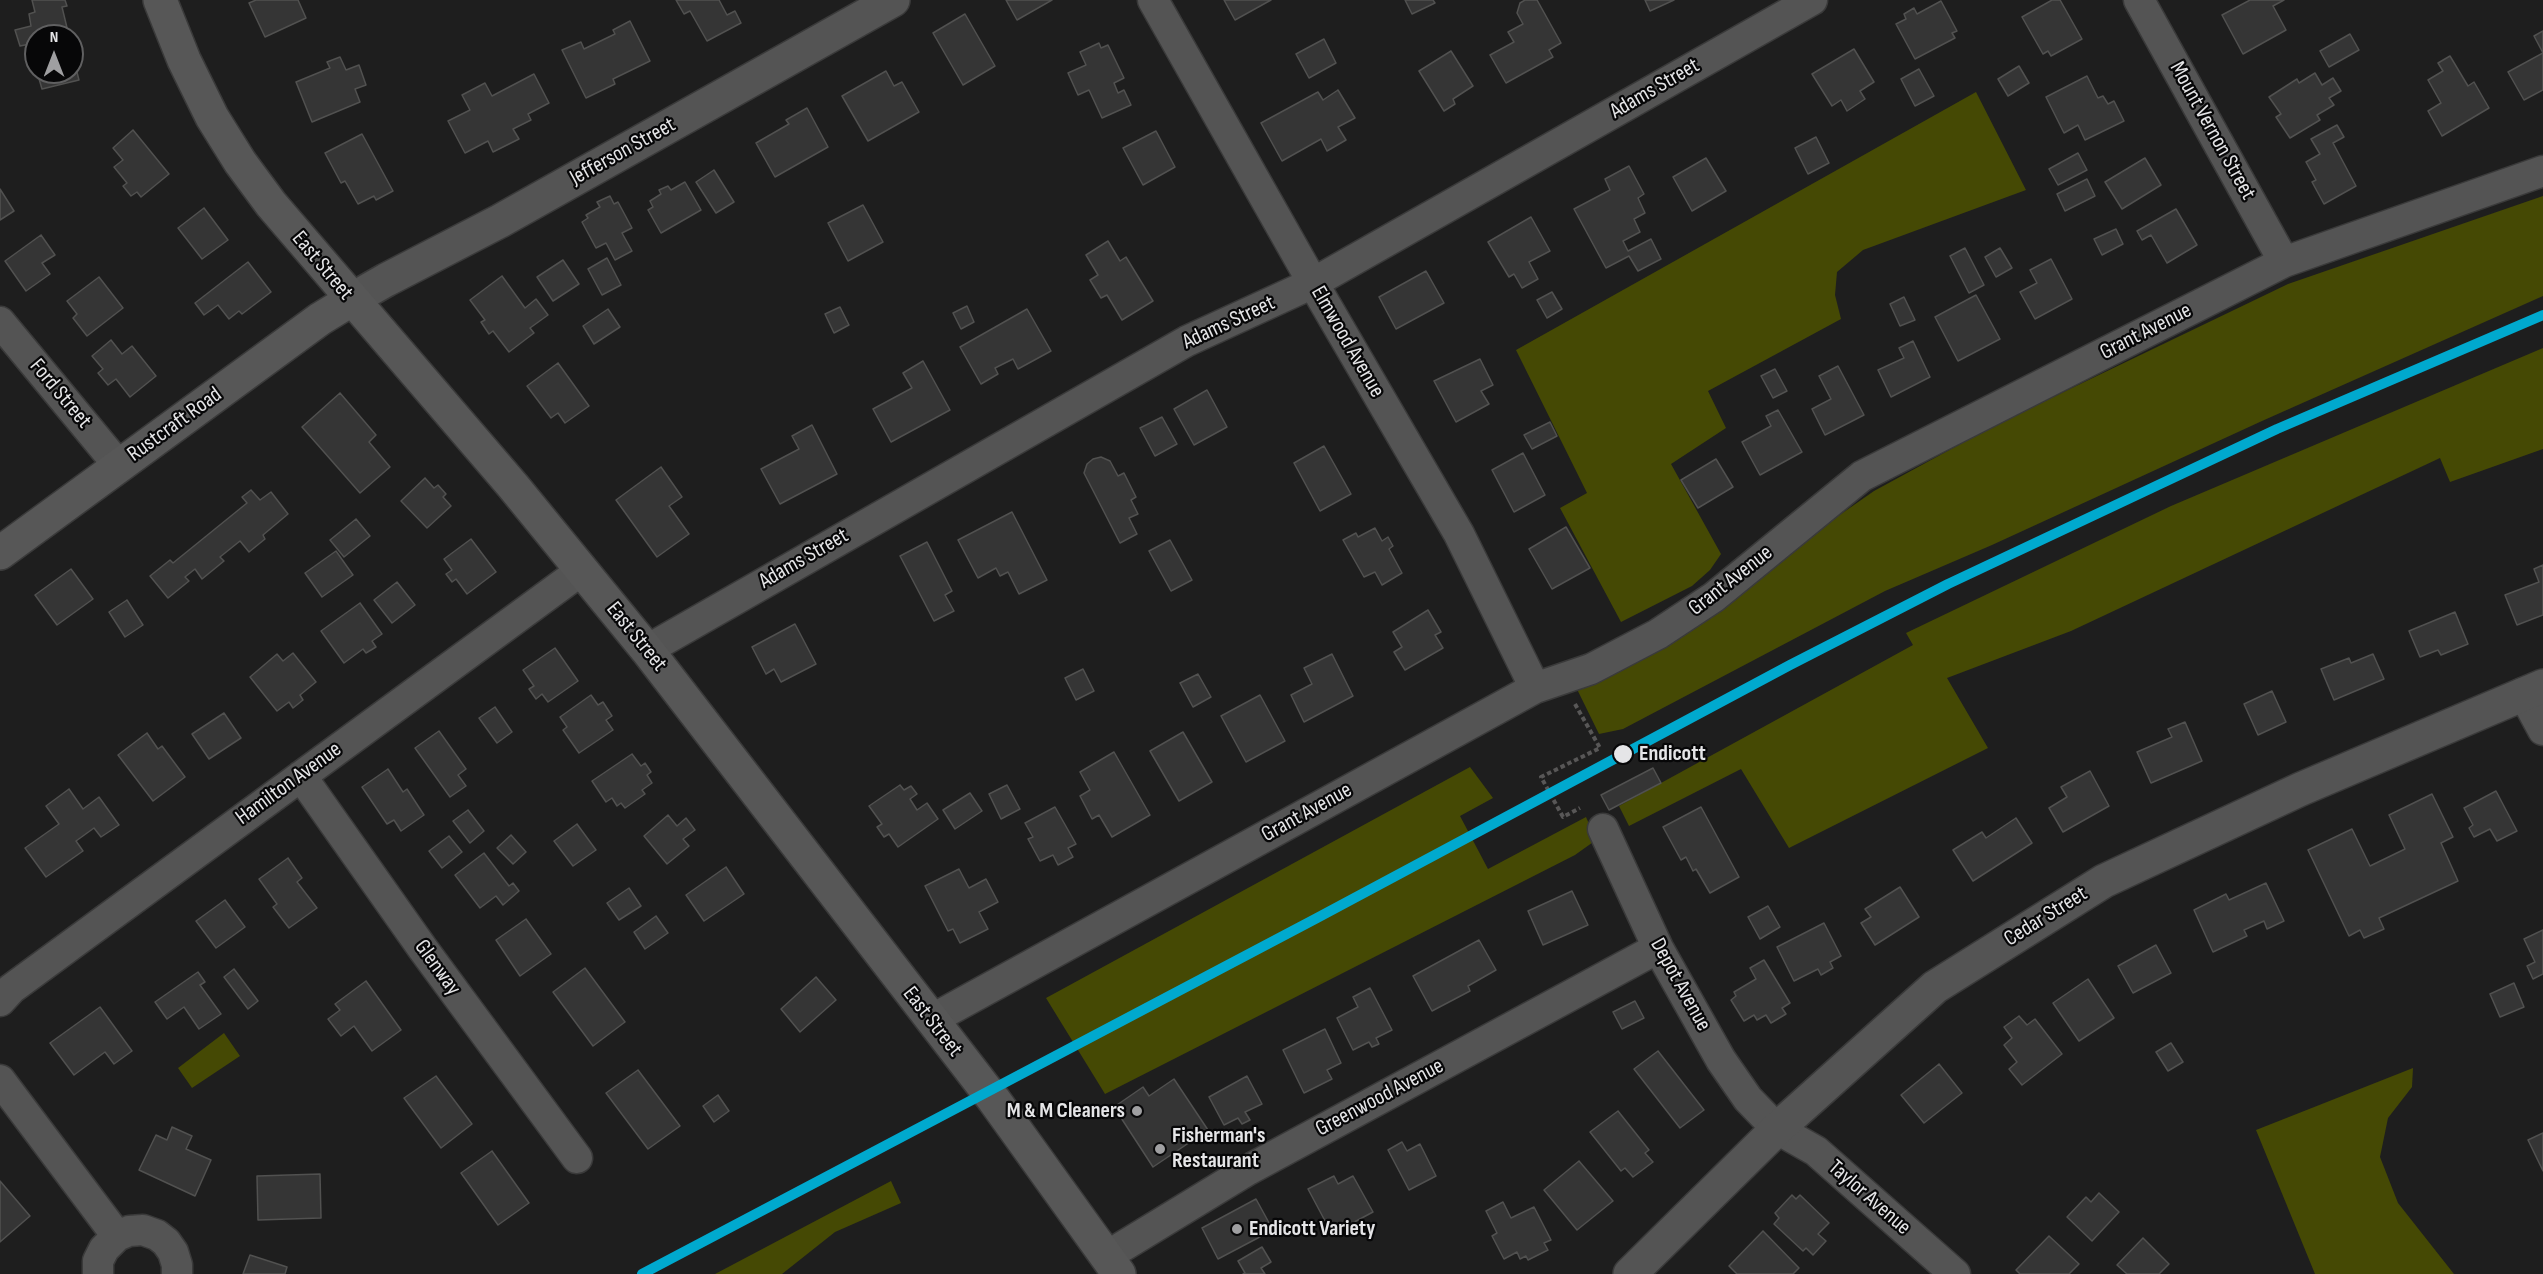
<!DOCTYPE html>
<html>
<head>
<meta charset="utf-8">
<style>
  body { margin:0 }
  #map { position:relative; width:2543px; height:1274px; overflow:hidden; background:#1e1e1e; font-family:"Sofia Sans Condensed",sans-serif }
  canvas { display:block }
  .north { position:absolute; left:24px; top:24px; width:60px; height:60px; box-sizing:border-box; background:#070708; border:2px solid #606061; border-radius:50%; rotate:0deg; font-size:16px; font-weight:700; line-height:24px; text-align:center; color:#e5e5e7 }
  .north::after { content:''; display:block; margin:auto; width:21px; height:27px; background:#9f9fa1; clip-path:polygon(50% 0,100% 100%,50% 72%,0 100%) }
</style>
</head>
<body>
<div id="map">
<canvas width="2543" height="1274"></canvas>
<div class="north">N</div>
</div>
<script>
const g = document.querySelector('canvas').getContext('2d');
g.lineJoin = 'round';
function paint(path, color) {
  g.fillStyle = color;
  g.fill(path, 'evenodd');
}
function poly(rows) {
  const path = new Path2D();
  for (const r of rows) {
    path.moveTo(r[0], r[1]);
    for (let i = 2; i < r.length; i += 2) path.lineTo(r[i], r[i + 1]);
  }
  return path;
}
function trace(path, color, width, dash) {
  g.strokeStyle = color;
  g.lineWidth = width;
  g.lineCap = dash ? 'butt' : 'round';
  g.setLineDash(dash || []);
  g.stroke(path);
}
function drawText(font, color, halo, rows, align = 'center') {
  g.font = font + ' "Sofia Sans Condensed",sans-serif';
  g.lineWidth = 4.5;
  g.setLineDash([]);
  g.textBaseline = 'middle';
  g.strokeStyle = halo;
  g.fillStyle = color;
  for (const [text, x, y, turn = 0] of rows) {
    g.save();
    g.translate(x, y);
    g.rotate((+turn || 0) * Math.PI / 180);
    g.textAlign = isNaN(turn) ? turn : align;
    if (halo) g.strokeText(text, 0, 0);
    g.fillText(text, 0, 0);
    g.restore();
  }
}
paint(poly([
  [1976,92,2026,190,1863,250,1837,272,1835,295,1841,319,1708,391,1726,428,1671,464,1721,554,1710,570,1692,586,1621,622,1560,508,1587,493,1516,350],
  [2543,196,2543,296,2262,421,1992,545,1885,591,1623,729,1599,734,1573,681,1818,530,1874,491,1997,424,2288,284],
  [2543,348,2543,449,2450,482,2440,458,2071,631,1947,678,1988,748,1789,848,1741,769,1629,826,1619,806,1913,645,1906,633,2171,506],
  [1470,767,1493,798,1460,816,1488,869,1586,817,1596,840,1575,855,1105,1094,1046,998],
  [224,1033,240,1056,192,1088,178,1068],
  [2413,1068,2412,1087,2388,1118,2380,1157,2398,1203,2454,1274,2315,1274,2256,1130],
  [891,1181,901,1203,835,1232,782,1274,715,1274]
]), '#454904');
const building = poly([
  [32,0,65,0,67,6,62,7,69,36,36,36,36,66,30,44,20,46,15,30,31,26,29,14,35,12,32,0],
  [256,0,298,0,306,18,265,37,249,3,256,0],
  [676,0,719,0,727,15,735,11,741,23,707,41,690,11,684,14,676,0],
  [1006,0,1052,0,1017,20,1006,0],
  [1224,0,1271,0,1235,20,1224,0],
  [1405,0,1433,0,1435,3,1412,14,1405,0],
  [1525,0,1537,0,1561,43,1549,50,1553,57,1506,83,1490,55,1514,42,1508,32,1523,24,1517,13,1520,3,1525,0],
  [1645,0,1674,0,1650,11,1645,0],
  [2052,0,2060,0,2082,39,2051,56,2048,51,2043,54,2022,17,2052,0],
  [2250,0,2284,0,2273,6,2286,30,2243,54,2222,15,2250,0],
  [1941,1,1957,31,1952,33,1955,38,1915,59,1896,24,1906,19,1904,14,1914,8,1917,14,1941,1],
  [965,14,995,66,963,85,933,33,965,14],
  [630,21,650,61,613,79,615,84,586,98,562,50,581,42,584,49,615,34,613,30,630,21],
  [2543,31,2543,90,2524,100,2508,72,2543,53,2534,36,2543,31],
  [2350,34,2359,50,2329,67,2320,51,2350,34],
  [74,39,78,52,72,53,79,80,42,89,37,72,72,72,72,40,74,39],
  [1324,39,1336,63,1309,78,1296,54,1324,39],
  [1099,43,1101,48,1108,45,1124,78,1114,83,1118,93,1124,90,1131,105,1102,118,1089,90,1078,95,1068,73,1086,65,1080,52,1099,43],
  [1854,49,1874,82,1860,91,1865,99,1847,111,1841,100,1832,106,1812,74,1854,49],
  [1451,51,1473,86,1453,99,1455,104,1444,111,1419,71,1451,51],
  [2450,56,2468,86,2474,82,2489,108,2442,136,2428,111,2441,103,2428,80,2443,71,2438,63,2450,56],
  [340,57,346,70,359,65,366,85,355,89,360,102,312,122,296,82,330,68,327,62,340,57],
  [2019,66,2029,83,2008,96,1998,79,2019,66],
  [1919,69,1934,96,1915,106,1901,79,1919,69],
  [886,71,894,86,902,82,919,112,868,141,842,96,886,71],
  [2315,73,2322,85,2333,78,2341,91,2329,98,2334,105,2317,115,2320,120,2290,138,2276,117,2281,114,2269,97,2297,79,2299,83,2315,73],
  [534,74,549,103,528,114,531,120,513,129,519,139,493,152,488,141,465,153,448,121,470,110,462,95,485,83,492,96,534,74],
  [2087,76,2098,98,2103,96,2108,104,2114,101,2124,121,2085,140,2078,125,2064,133,2046,97,2087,76],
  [1338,90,1355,118,1338,127,1346,140,1327,151,1321,139,1282,161,1261,123,1318,92,1323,100,1338,90],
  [807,108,828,147,775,177,756,143,789,124,786,120,807,108],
  [2337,125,2344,137,2333,143,2356,186,2324,204,2312,182,2316,180,2306,162,2320,154,2311,139,2337,125],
  [133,130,169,174,141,197,137,192,131,196,123,186,127,183,114,167,123,160,113,148,133,130],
  [1156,131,1175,167,1143,185,1123,148,1156,131],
  [362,134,393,191,376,200,374,196,358,204,345,181,341,183,325,153,362,134],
  [1816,137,1829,163,1808,174,1795,148,1816,137],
  [2078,153,2087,170,2058,185,2049,169,2078,153],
  [1706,158,1726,191,1692,211,1673,177,1706,158],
  [2145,158,2161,185,2122,209,2105,182,2145,158],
  [1629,166,1644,194,1638,198,1645,213,1634,219,1640,232,1623,241,1628,251,1651,239,1661,259,1638,271,1629,256,1606,268,1574,209,1610,190,1605,179,1629,166],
  [714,170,734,202,716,213,696,182,714,170],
  [2087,179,2095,196,2065,211,2057,194,2087,179],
  [685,182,701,210,661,233,648,210,653,207,650,201,661,194,659,190,668,186,671,190,685,182],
  [0,189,14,211,0,220,0,189],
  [610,196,614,204,618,202,632,228,622,233,632,251,615,260,606,243,596,248,582,222,588,218,586,215,600,207,597,202,610,196],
  [863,205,883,242,848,261,828,223,863,205],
  [204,208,228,240,202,259,178,228,204,208],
  [2176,209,2197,245,2167,263,2151,235,2142,240,2137,231,2176,209],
  [1531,217,1550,251,1529,262,1538,279,1522,288,1514,274,1509,277,1488,242,1531,217],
  [2116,229,2123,244,2102,255,2094,239,2116,229],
  [41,235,55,255,42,263,50,274,26,291,5,261,41,235],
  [1108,241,1120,261,1126,257,1153,301,1122,320,1107,295,1101,298,1090,280,1098,275,1086,255,1108,241],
  [1965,248,1984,285,1969,293,1950,256,1965,248],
  [2000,248,2012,268,1996,277,1985,257,2000,248],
  [607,258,621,285,602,295,588,269,607,258],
  [2051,259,2072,299,2035,319,2020,292,2037,283,2030,270,2051,259],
  [563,260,579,284,553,301,537,277,563,260],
  [248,262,271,292,242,314,239,311,229,319,218,305,204,315,195,303,248,262],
  [1426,271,1444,303,1396,329,1379,297,1426,271],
  [502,276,525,308,536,299,548,315,530,328,534,333,509,352,493,331,489,334,481,322,485,320,470,300,502,276],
  [99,277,123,308,87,336,73,318,77,314,67,301,99,277],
  [1552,292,1562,309,1547,318,1537,300,1552,292],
  [1976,295,2000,339,1958,361,1935,317,1976,295],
  [1904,297,1915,320,1900,326,1890,304,1904,297],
  [967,306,974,322,961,329,953,313,967,306],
  [840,307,849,325,834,333,825,314,840,307],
  [608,309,620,327,594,344,583,326,608,309],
  [1027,309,1051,351,1018,369,1013,359,995,368,998,374,981,384,960,347,1027,309],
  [111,340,122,354,132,346,156,376,130,397,116,379,108,385,98,373,103,369,92,356,111,340],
  [1913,341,1930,377,1891,397,1878,370,1904,358,1899,348,1913,341],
  [1480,359,1493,385,1481,391,1489,404,1456,422,1434,381,1480,359],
  [923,361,950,410,891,442,873,409,912,388,903,373,923,361],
  [558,363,589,406,565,423,558,413,551,418,527,386,558,363],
  [1838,366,1864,415,1825,435,1812,409,1831,399,1819,376,1838,366],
  [1775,369,1787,391,1773,398,1761,376,1775,369],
  [1207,390,1227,427,1194,445,1174,409,1207,390],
  [340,393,376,435,369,442,390,467,360,493,302,427,340,393],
  [1778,410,1802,452,1760,475,1742,442,1771,426,1766,416,1778,410],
  [1162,417,1177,444,1155,456,1140,428,1162,417],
  [1550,422,1557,436,1532,449,1524,435,1550,422],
  [812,425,837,474,780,504,761,469,799,449,792,436,812,425],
  [1324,446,1351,494,1320,511,1294,463,1324,446],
  [1523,453,1545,495,1514,512,1492,470,1523,453],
  [1101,457,1110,461,1118,476,1124,473,1136,497,1131,500,1138,514,1129,518,1137,534,1120,543,1084,473,1087,464,1093,459,1101,457],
  [1716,459,1733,487,1698,508,1681,480,1716,459],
  [661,467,682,497,669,506,689,534,657,557,616,500,661,467],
  [425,478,434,488,438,485,446,494,443,497,451,506,427,528,401,501,425,478],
  [251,490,260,500,271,492,288,514,263,535,265,539,249,552,240,541,220,557,224,561,202,579,195,569,185,577,189,581,168,598,150,576,170,560,173,563,247,503,242,497,251,490],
  [1012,512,1047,580,1019,594,1008,572,1000,576,996,568,978,578,958,540,1012,512],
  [356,519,370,536,344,557,330,540,356,519],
  [1566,527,1590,568,1552,589,1529,549,1566,527],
  [1375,528,1382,541,1388,537,1393,546,1389,549,1402,573,1382,585,1375,572,1364,577,1343,540,1356,533,1358,537,1375,528],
  [471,539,496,572,467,594,456,579,452,582,446,574,452,570,444,559,471,539],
  [1170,540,1192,580,1171,591,1149,551,1170,540],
  [927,542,952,591,945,595,954,611,934,621,900,556,927,542],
  [336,551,353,575,322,597,305,573,336,551],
  [2543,565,2543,615,2517,625,2505,595,2539,582,2534,569,2543,565],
  [71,569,93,599,57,625,35,595,71,569],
  [397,582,415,605,392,623,374,600,397,582],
  [127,600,143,625,125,637,109,612,127,600],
  [360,603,382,634,372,641,376,647,366,653,363,649,344,663,321,631,360,603],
  [1428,610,1441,632,1435,635,1443,648,1405,670,1394,652,1402,647,1393,632,1428,610],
  [2455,612,2468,644,2441,655,2438,650,2420,657,2409,631,2455,612],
  [795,624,816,664,781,682,774,669,766,674,752,647,795,624],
  [555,648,578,681,548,702,542,694,536,699,529,689,534,686,523,670,555,648],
  [293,653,316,682,300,695,303,700,293,708,289,702,277,711,250,677,277,654,283,661,293,653],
  [1332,654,1353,696,1304,722,1291,695,1312,684,1304,668,1332,654],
  [2373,654,2384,679,2334,700,2321,669,2349,658,2351,663,2373,654],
  [1083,669,1094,691,1076,700,1065,678,1083,669],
  [1198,674,1211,697,1193,707,1180,683,1198,674],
  [2272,691,2286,722,2258,735,2244,704,2272,691],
  [591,695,598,705,603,702,612,716,606,720,613,730,579,753,563,730,567,727,560,717,591,695],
  [1260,695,1285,741,1246,762,1221,716,1260,695],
  [495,707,512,732,497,743,479,718,495,707],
  [224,713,241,738,209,759,192,734,224,713],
  [2185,722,2202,761,2151,783,2137,752,2172,737,2168,729,2185,722],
  [439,731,466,769,458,775,466,786,450,797,415,748,439,731],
  [1183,732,1212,782,1179,801,1150,751,1183,732],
  [147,733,158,749,162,746,185,777,153,801,118,755,147,733],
  [1114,752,1150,815,1112,837,1099,815,1092,819,1080,796,1090,790,1080,772,1114,752],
  [632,754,641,766,645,763,651,772,647,775,652,783,642,790,645,794,625,808,621,803,617,806,612,798,606,802,592,781,632,754],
  [1653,768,1661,783,1609,810,1601,795,1653,768],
  [388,769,403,792,407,789,424,815,401,831,394,820,387,824,362,787,388,769],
  [2090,771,2109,806,2063,832,2049,808,2067,797,2061,787,2090,771],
  [900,785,904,790,911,786,917,794,910,799,917,810,927,803,938,819,898,847,889,834,884,837,877,827,882,824,869,806,900,785],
  [1007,785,1020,809,1001,819,989,794,1007,785],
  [69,789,83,809,99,797,119,825,101,837,94,828,76,841,83,851,46,877,25,848,59,824,46,806,69,789],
  [2496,791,2517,831,2497,841,2490,829,2474,837,2469,828,2473,825,2464,808,2496,791],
  [970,793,982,811,955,829,943,810,970,793],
  [2432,794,2453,837,2441,843,2458,881,2379,918,2384,929,2364,938,2360,930,2349,936,2308,850,2352,829,2370,866,2405,849,2389,815,2432,794],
  [1055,807,1076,844,1068,848,1073,857,1058,865,1053,855,1040,861,1028,839,1033,837,1025,823,1055,807],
  [1701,807,1739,877,1710,893,1696,869,1693,871,1686,857,1681,860,1663,827,1701,807],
  [468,810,484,831,470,843,453,821,468,810],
  [668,815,677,826,686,818,695,830,683,839,689,846,667,864,644,836,668,815],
  [2016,818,2032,843,1973,881,1953,850,1982,832,1986,838,2016,818],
  [577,824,596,850,573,866,554,841,577,824],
  [511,835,526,852,513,864,497,848,511,835],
  [449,836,462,852,442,868,429,851,449,836],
  [484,853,509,886,513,883,519,891,503,905,496,896,480,908,455,875,484,853],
  [288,858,302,878,297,882,317,908,289,928,273,907,277,904,259,879,288,858],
  [726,867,744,894,704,921,686,895,726,867],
  [959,869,969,888,986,879,998,902,979,912,988,929,960,943,953,929,948,931,925,886,959,869],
  [2266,883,2284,921,2267,929,2264,921,2244,930,2247,936,2213,952,2194,910,2226,894,2229,900,2266,883],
  [1900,887,1919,917,1875,945,1861,923,1871,917,1865,909,1900,887],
  [629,888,641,906,619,920,607,903,629,888],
  [1572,891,1588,925,1543,945,1528,911,1572,891],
  [225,900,245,927,216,948,196,921,225,900],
  [1768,906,1780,927,1760,939,1748,917,1768,906],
  [656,916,668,933,645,949,634,932,656,916],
  [526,919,551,954,520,976,496,940,526,919],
  [1824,923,1841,956,1830,962,1833,968,1821,975,1818,969,1794,981,1777,947,1824,923],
  [2543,930,2543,974,2533,979,2527,966,2535,962,2524,939,2543,930],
  [1479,940,1496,970,1468,986,1470,991,1432,1011,1413,976,1479,940],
  [2156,945,2171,973,2133,993,2118,966,2156,945],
  [1764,960,1790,1003,1782,1008,1786,1014,1771,1023,1766,1015,1757,1020,1754,1015,1744,1021,1731,1000,1736,996,1734,992,1756,979,1750,968,1764,960],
  [585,968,625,1022,593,1046,553,992,585,968],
  [234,969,258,1001,248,1009,224,977,234,969],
  [198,972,205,982,200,985,221,1014,199,1029,184,1007,167,1019,155,1002,198,972],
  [816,977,836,1000,800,1032,781,1009,816,977],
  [2088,979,2114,1018,2079,1041,2053,1003,2088,979],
  [366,981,401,1030,372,1051,354,1026,341,1036,328,1019,340,1010,335,1004,366,981],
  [2514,983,2524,1007,2500,1017,2490,994,2514,983],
  [1370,988,1392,1030,1376,1038,1379,1044,1372,1047,1369,1042,1353,1050,1337,1018,1358,1007,1353,997,1370,988],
  [1635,1001,1644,1018,1622,1029,1613,1012,1635,1001],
  [100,1007,132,1051,114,1064,105,1052,74,1075,50,1043,100,1007],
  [2019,1016,2027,1025,2035,1019,2062,1054,2022,1085,2009,1069,2017,1062,2004,1045,2012,1038,2004,1027,2019,1016],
  [1325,1029,1341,1063,1327,1070,1332,1079,1304,1093,1283,1050,1325,1029],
  [2171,1043,2183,1062,2168,1071,2156,1052,2171,1043],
  [1658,1051,1704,1110,1680,1128,1634,1069,1658,1051],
  [1939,1064,1962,1093,1924,1123,1901,1095,1939,1064],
  [638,1070,680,1126,648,1149,606,1093,638,1070],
  [436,1076,472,1124,441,1148,404,1098,436,1076],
  [1247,1076,1262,1104,1245,1112,1250,1120,1242,1124,1238,1118,1224,1125,1209,1097,1247,1076],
  [1174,1079,1208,1130,1153,1167,1114,1107,1143,1087,1149,1096,1174,1079],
  [718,1095,729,1111,714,1122,703,1106,718,1095],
  [1618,1111,1649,1150,1645,1153,1653,1162,1633,1177,1625,1168,1621,1171,1590,1132,1618,1111],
  [172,1127,192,1136,186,1149,211,1160,195,1196,139,1170,156,1135,167,1140,172,1127],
  [2543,1133,2543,1171,2528,1140,2543,1133],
  [1402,1142,1407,1151,1420,1144,1436,1176,1409,1190,1388,1150,1402,1142],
  [492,1151,529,1203,498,1225,461,1173,492,1151],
  [1579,1161,1613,1201,1577,1230,1544,1190,1579,1161],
  [320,1174,321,1218,258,1220,257,1176,320,1174],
  [1334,1176,1338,1184,1353,1176,1373,1212,1332,1234,1308,1189,1334,1176],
  [0,1181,30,1216,0,1242,0,1181],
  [2099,1193,2119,1212,2092,1241,2067,1217,2086,1197,2091,1202,2099,1193],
  [1792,1195,1796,1199,1800,1195,1829,1223,1818,1234,1826,1241,1813,1255,1806,1248,1803,1251,1774,1224,1779,1218,1775,1213,1792,1195],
  [1256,1199,1273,1230,1218,1259,1202,1228,1256,1199],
  [1503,1202,1511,1218,1534,1207,1551,1240,1544,1243,1548,1250,1528,1260,1526,1256,1520,1259,1517,1252,1504,1259,1492,1236,1497,1233,1486,1211,1503,1202],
  [1763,1231,1799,1268,1793,1274,1737,1274,1729,1266,1763,1231],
  [2049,1236,2079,1264,2069,1274,2020,1274,2016,1270,2049,1236],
  [2143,1238,2169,1264,2159,1274,2127,1274,2117,1265,2143,1238],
  [1262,1247,1271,1262,1261,1268,1265,1274,1243,1274,1245,1273,1238,1261,1262,1247],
  [250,1255,287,1267,285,1274,243,1274,250,1255]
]);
paint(building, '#353535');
trace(building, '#515150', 1.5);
const minor = poly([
  [1153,0,1313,283,1459,534,1535,688],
  [2139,0,2284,262],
  [0,322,119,466],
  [647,650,1187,341,1313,283,1812,0],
  [2523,693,2543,730],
  [301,776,423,949,577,1158],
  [1603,829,1658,948,1721,1060,1748,1099,1777,1129,1816,1151,1955,1274],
  [0,1001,11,989,582,570],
  [931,1020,1535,688,1591,669,1658,634,1714,597,1862,476,2284,262,2543,171],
  [0,1080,117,1236],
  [1107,1256,1248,1170,1658,948],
  [98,1274,98,1261,104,1249,117,1236,129,1231,143,1230,157,1235,166,1242,173,1252,177,1265,177,1274]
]);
const tertiary = poly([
  [351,300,386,280,500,221,893,0],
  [1630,1274,1777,1129,1935,987,2104,881,2301,789,2543,686]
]);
const secondary = poly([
  [160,0,184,60,212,117,240,162,271,204,513,486,647,650,994,1100,1119,1274],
  [0,553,320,319,351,300]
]);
trace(minor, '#3a3a3a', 33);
trace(tertiary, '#3a3a3a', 36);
trace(secondary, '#3a3a3a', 36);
trace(poly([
  [1575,704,1600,748,1541,777,1563,817,1580,808]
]), '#585757', 4, [4.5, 3]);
trace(minor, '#545454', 30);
trace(tertiary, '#545454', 33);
trace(secondary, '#575757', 33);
trace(poly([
  [642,1274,1317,918,1790,665,1948,584,2277,429,2543,315]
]), '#5d5c5d', 4.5, [12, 6]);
trace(poly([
  [642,1274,1317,918,1790,665,1948,584,2277,429,2543,315]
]), '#00a9ce', 10);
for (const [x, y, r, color] of [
  [1623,754,10,"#e5e5e7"],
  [1137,1111,6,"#9f9fa1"],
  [1160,1149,6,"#9f9fa1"],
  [1237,1229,6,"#9f9fa1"]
]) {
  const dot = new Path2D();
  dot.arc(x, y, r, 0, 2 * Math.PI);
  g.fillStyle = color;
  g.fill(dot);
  trace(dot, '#070708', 2);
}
drawText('22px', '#e5e5e7', '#070708', [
  ["Adams Street",1655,89,-30],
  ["Mount Vernon Street",2212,131,61],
  ["Jefferson Street",623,152,-29],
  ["East Street",322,266,50],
  ["Adams Street",1229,323,-25],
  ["Grant Avenue",2146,332,-27],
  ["Elmwood Avenue",1347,342,60],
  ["Ford Street",60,394,50],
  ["Rustcraft Road",175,425,-36],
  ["Adams Street",804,559,-30],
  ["Grant Avenue",1731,581,-38],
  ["East Street",636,637,51],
  ["Hamilton Avenue",289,784,-36],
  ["Grant Avenue",1307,813,-29],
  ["Cedar Street",2046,917,-32],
  ["Glenway",437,968,54],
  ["Depot Avenue",1680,985,61],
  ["East Street",932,1022,52],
  ["Greenwood Avenue",1380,1098,-28],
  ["Taylor Avenue",1869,1198,41]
]);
drawText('bold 22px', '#e5e5e7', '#070708', [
  ["Endicott",1639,754]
], 'left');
drawText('bold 22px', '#e5e5e7', '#070708', [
  ["M & M Cleaners",1125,1111,"right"],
  ["Fisherman's",1172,1136],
  ["Restaurant",1172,1161],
  ["Endicott Variety",1249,1229]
], 'left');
</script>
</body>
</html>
